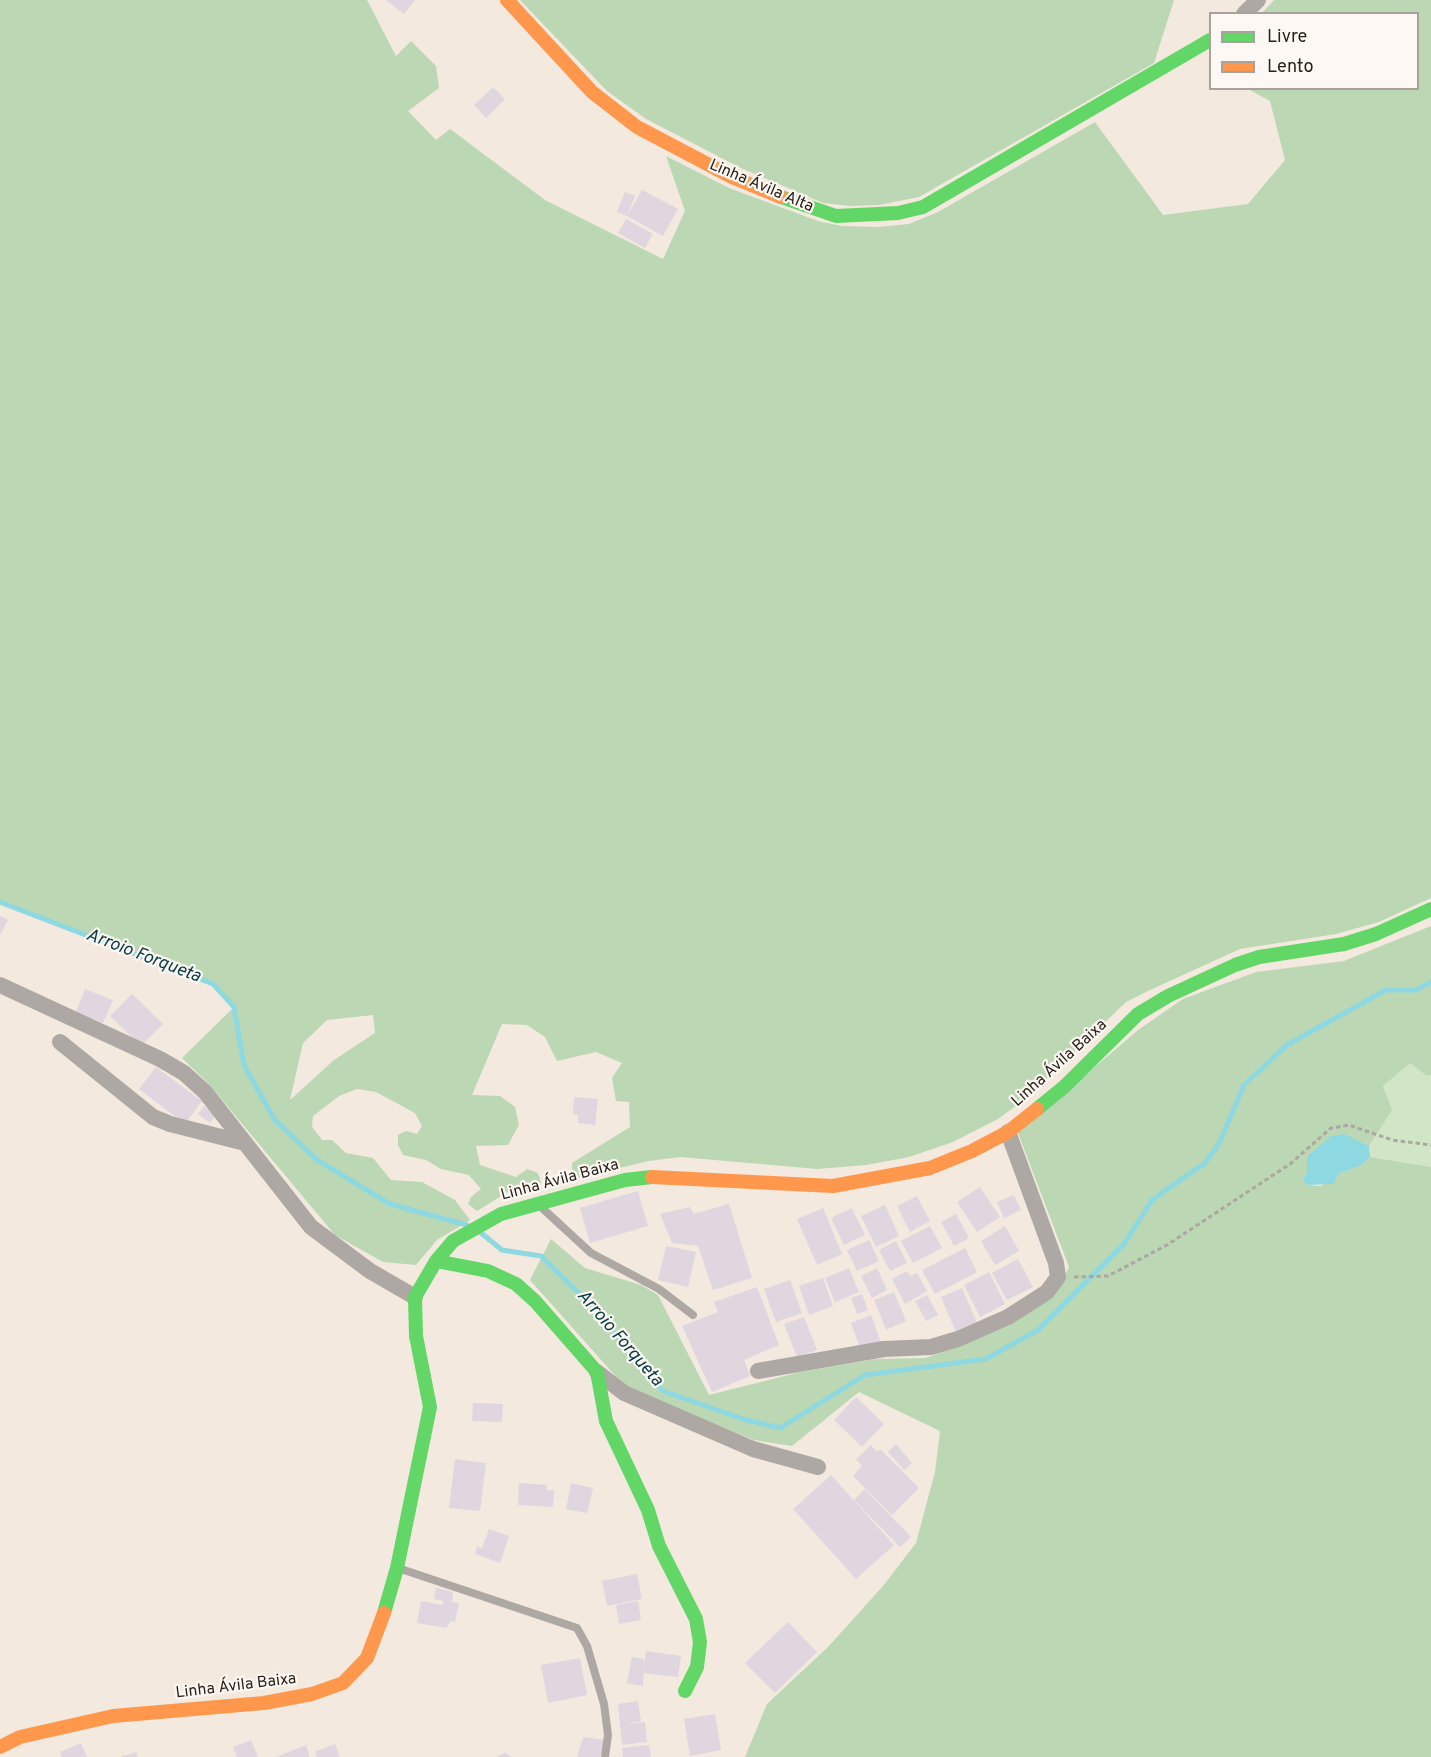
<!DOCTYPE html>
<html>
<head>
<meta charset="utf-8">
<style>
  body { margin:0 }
  #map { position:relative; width:1431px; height:1757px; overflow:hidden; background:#f4e9de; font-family:Overpass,sans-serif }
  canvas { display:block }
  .legend { position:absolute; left:1209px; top:12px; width:210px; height:78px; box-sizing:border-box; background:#fdf8f4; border:2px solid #a9a29c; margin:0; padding:8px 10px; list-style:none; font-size:18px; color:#2a2118 }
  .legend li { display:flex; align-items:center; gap:12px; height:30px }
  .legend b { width:30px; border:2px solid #a9a29c }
</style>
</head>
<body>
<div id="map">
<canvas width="1431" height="1757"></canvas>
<ul class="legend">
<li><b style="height:8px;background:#63d668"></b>Livre</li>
<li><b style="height:8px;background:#ff974d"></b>Lento</li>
</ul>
</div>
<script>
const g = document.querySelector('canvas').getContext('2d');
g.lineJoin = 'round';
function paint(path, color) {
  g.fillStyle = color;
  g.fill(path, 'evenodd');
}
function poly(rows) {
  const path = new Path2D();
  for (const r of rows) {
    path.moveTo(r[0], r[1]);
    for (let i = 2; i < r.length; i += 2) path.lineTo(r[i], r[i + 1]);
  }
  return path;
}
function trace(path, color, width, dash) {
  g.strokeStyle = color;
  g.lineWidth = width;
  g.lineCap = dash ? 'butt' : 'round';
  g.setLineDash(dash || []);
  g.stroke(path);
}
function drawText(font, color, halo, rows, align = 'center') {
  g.font = font + ' Overpass,sans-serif';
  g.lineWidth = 4.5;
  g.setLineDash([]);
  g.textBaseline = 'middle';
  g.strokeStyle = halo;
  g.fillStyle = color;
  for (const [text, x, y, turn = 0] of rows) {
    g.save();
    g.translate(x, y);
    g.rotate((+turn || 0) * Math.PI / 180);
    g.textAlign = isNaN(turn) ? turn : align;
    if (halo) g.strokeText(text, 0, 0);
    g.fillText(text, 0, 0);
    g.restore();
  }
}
paint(poly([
  [1410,1062,1427,1076,1431,1075,1431,1167,1370,1157,1369,1146,1391,1110,1383,1086]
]), '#d0e6c6');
paint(poly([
  [0,0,367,0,396,56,411,41,436,66,439,88,408,111,436,140,450,129,545,200,663,259,685,211,666,156,729,188,818,221,841,226,878,227,909,224,938,212,1095,122,1163,215,1248,204,1285,160,1270,101,1248,89,1418,88,1418,14,1262,13,1274,0,1431,0,1431,898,1379,922,1336,934,1240,949,1150,990,1126,1002,1028,1097,998,1119,953,1142,909,1157,866,1165,817,1169,681,1157,649,1161,573,1179,572,1163,630,1127,629,1102,616,1101,612,1078,622,1063,596,1052,557,1061,545,1037,527,1025,502,1024,472,1095,500,1096,515,1107,519,1125,508,1145,476,1146,480,1165,516,1177,527,1169,538,1173,541,1183,511,1190,477,1211,468,1204,471,1197,481,1189,469,1175,441,1169,426,1160,403,1155,398,1145,398,1135,406,1131,417,1134,422,1126,415,1113,376,1092,357,1089,339,1096,313,1116,312,1127,322,1140,332,1140,346,1153,373,1158,391,1180,422,1182,455,1200,470,1220,437,1240,416,1265,383,1262,335,1235,208,1083,182,1058,233,1008,213,984,0,902],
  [373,1015,375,1033,334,1060,290,1100,303,1043,327,1020],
  [520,0,1174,0,1154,63,919,197,879,205,850,206,823,203,741,168,646,119,607,91],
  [1431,926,1431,1075,1427,1076,1410,1063,1383,1086,1392,1110,1369,1146,1344,1135,1307,1172,1302,1180,1307,1185,1321,1186,1338,1174,1362,1165,1370,1157,1431,1167,1431,1757,745,1757,767,1704,828,1647,883,1586,916,1543,935,1472,940,1431,859,1392,792,1446,754,1440,627,1389,530,1280,551,1239,585,1268,641,1285,658,1295,709,1395,800,1372,875,1359,925,1358,961,1346,1061,1284,1069,1267,1018,1133,1138,1030,1183,999,1256,972,1344,961]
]), '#bcd7b3');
paint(poly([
  [1344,1134,1369,1146,1370,1157,1362,1165,1338,1174,1334,1184,1307,1185,1302,1180,1307,1172,1307,1157,1331,1136]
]), '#8ed8e1');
trace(poly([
  [0,902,213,984,234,1007,244,1065,274,1119,317,1160,390,1204,467,1225],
  [480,1232,502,1250,541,1256,591,1305,663,1391,743,1419,780,1428,865,1375,986,1359,1038,1330,1124,1244,1152,1200,1205,1163,1219,1144,1244,1085,1287,1045,1386,990,1416,990,1431,982]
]), '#8ed8e1', 5);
paint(poly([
  [386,0,415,0,404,14],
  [493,87,505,99,486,118,474,105],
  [642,190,678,209,663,236,627,216],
  [625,192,635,196,627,216,617,212],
  [626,219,653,234,645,248,618,233],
  [0,916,8,920,0,935],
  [85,989,113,1000,103,1023,76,1012],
  [132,994,163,1024,141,1046,110,1016],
  [156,1067,202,1101,185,1124,139,1089],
  [574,1097,598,1099,595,1125,578,1123,578,1115,573,1114],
  [204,1106,216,1115,210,1123,198,1114],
  [980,1187,1000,1217,977,1232,957,1202],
  [638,1191,648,1226,590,1243,580,1208],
  [1014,1195,1021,1210,1004,1218,997,1202],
  [917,1196,930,1221,910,1232,897,1206],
  [729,1204,752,1278,713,1290,698,1246,672,1243,660,1214,690,1207,694,1214],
  [885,1205,899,1236,876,1247,861,1216],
  [823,1208,842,1254,817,1265,797,1219],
  [852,1208,865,1235,844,1245,831,1218],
  [956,1214,969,1238,954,1246,941,1222],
  [930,1226,942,1248,913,1263,901,1241],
  [1005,1226,1019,1251,995,1265,981,1241],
  [869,1240,879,1261,857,1271,847,1250],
  [896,1241,907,1263,890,1271,879,1250],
  [666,1246,696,1252,688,1287,658,1280],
  [965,1248,977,1272,935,1294,922,1270],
  [1018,1259,1033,1287,1007,1300,992,1273],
  [849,1268,859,1292,835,1302,825,1278],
  [877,1268,887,1290,872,1298,861,1276],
  [907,1271,910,1276,917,1273,927,1291,905,1304,892,1279],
  [989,1272,1005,1304,980,1317,964,1285],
  [823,1278,833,1306,809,1315,799,1286],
  [790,1280,802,1313,776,1322,764,1289],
  [757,1287,779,1345,744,1360,750,1376,712,1392,682,1326,718,1312,714,1302],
  [962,1288,978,1325,957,1335,941,1297],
  [894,1292,906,1321,886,1330,874,1300],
  [862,1294,868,1310,857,1314,851,1298],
  [927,1295,938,1315,926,1321,915,1301],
  [871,1315,881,1343,861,1350,851,1323],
  [804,1317,817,1350,797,1357,784,1324],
  [856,1397,884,1424,862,1447,834,1420],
  [473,1403,503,1404,502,1422,472,1421],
  [896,1444,912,1463,904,1470,888,1452],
  [871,1445,877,1452,880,1449,919,1488,892,1515,853,1476,862,1466,856,1459],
  [455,1459,486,1463,480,1511,449,1508],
  [831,1475,894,1545,856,1579,793,1509],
  [519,1483,547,1485,546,1490,554,1490,553,1507,518,1505],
  [571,1483,593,1488,587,1513,566,1509],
  [865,1489,911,1537,900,1547,854,1500],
  [489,1529,509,1536,500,1563,475,1554,477,1547,482,1548],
  [637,1574,642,1599,607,1606,602,1581],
  [436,1588,453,1592,452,1602,459,1603,455,1622,451,1621,446,1628,417,1623,421,1601,443,1605,443,1601,434,1599],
  [638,1601,641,1620,619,1624,616,1605],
  [788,1622,817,1652,775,1693,745,1663],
  [646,1651,681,1656,678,1677,643,1673],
  [632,1657,644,1659,643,1686,627,1683],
  [580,1658,587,1695,548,1703,541,1665],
  [638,1701,641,1721,627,1724,645,1722,647,1742,622,1745,618,1704],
  [715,1714,721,1750,690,1756,684,1719],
  [583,1737,606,1740,600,1757,577,1757],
  [251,1740,258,1757,237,1757,233,1747],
  [81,1743,87,1757,62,1757,60,1752],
  [335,1744,340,1757,317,1757,315,1752],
  [306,1745,310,1757,276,1757],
  [649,1745,651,1757,623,1757,622,1748],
  [136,1752,138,1757,122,1757,122,1756],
  [505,1753,512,1757,496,1757,502,1754]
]), '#dfd6e0');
trace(poly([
  [1074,1277,1108,1276,1167,1245,1290,1164,1331,1128,1349,1125,1392,1140,1431,1145]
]), '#aca7a2', 3, [4.5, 3]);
trace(poly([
  [541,1207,591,1253,659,1289,693,1315],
  [398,1568,577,1628,587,1646,604,1704,608,1735,605,1757]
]), '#ada8a4', 8);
trace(poly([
  [1244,14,1258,0],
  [0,985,160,1059,184,1073,205,1092,311,1227,370,1271,415,1297],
  [60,1042,153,1117,170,1124,245,1143],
  [758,1371,884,1349,931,1347,958,1339,1008,1317,1047,1292,1058,1277,1056,1263,1008,1132],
  [597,1372,624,1393,753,1449,818,1467]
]), '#ada8a4', 16);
trace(poly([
  [781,197,836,216,898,213,923,207,1210,40],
  [1037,1109,1064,1087,1138,1014,1168,996,1235,965,1259,957,1344,944,1376,934,1431,909],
  [436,1261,488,1271,516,1284,535,1301,597,1372,606,1421,648,1510,659,1546,696,1619,700,1642,697,1667,685,1691],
  [384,1613,397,1568,430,1407,416,1336,415,1297,436,1261,453,1241,501,1214,625,1180,652,1177]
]), '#63d668', 14);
trace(poly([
  [507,0,592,92,637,127,732,177,781,197],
  [652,1177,833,1186,930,1168,972,1151,1008,1132,1037,1109],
  [0,1747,20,1737,113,1716,264,1703,312,1694,343,1683,367,1658,384,1613]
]), '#ff974d', 14);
drawText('16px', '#2a2118', '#fdf8f4', [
  ["Linha Ávila Alta",761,187,23],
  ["Linha Ávila Baixa",1060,1064,-42],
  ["Linha Ávila Baixa",560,1181,-15],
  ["Linha Ávila Baixa",236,1687,-7]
]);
drawText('italic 18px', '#063c43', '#fdf8f4', [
  ["Arroio Forqueta",143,957,21],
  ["Arroio Forqueta",619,1339,49]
]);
</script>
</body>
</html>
